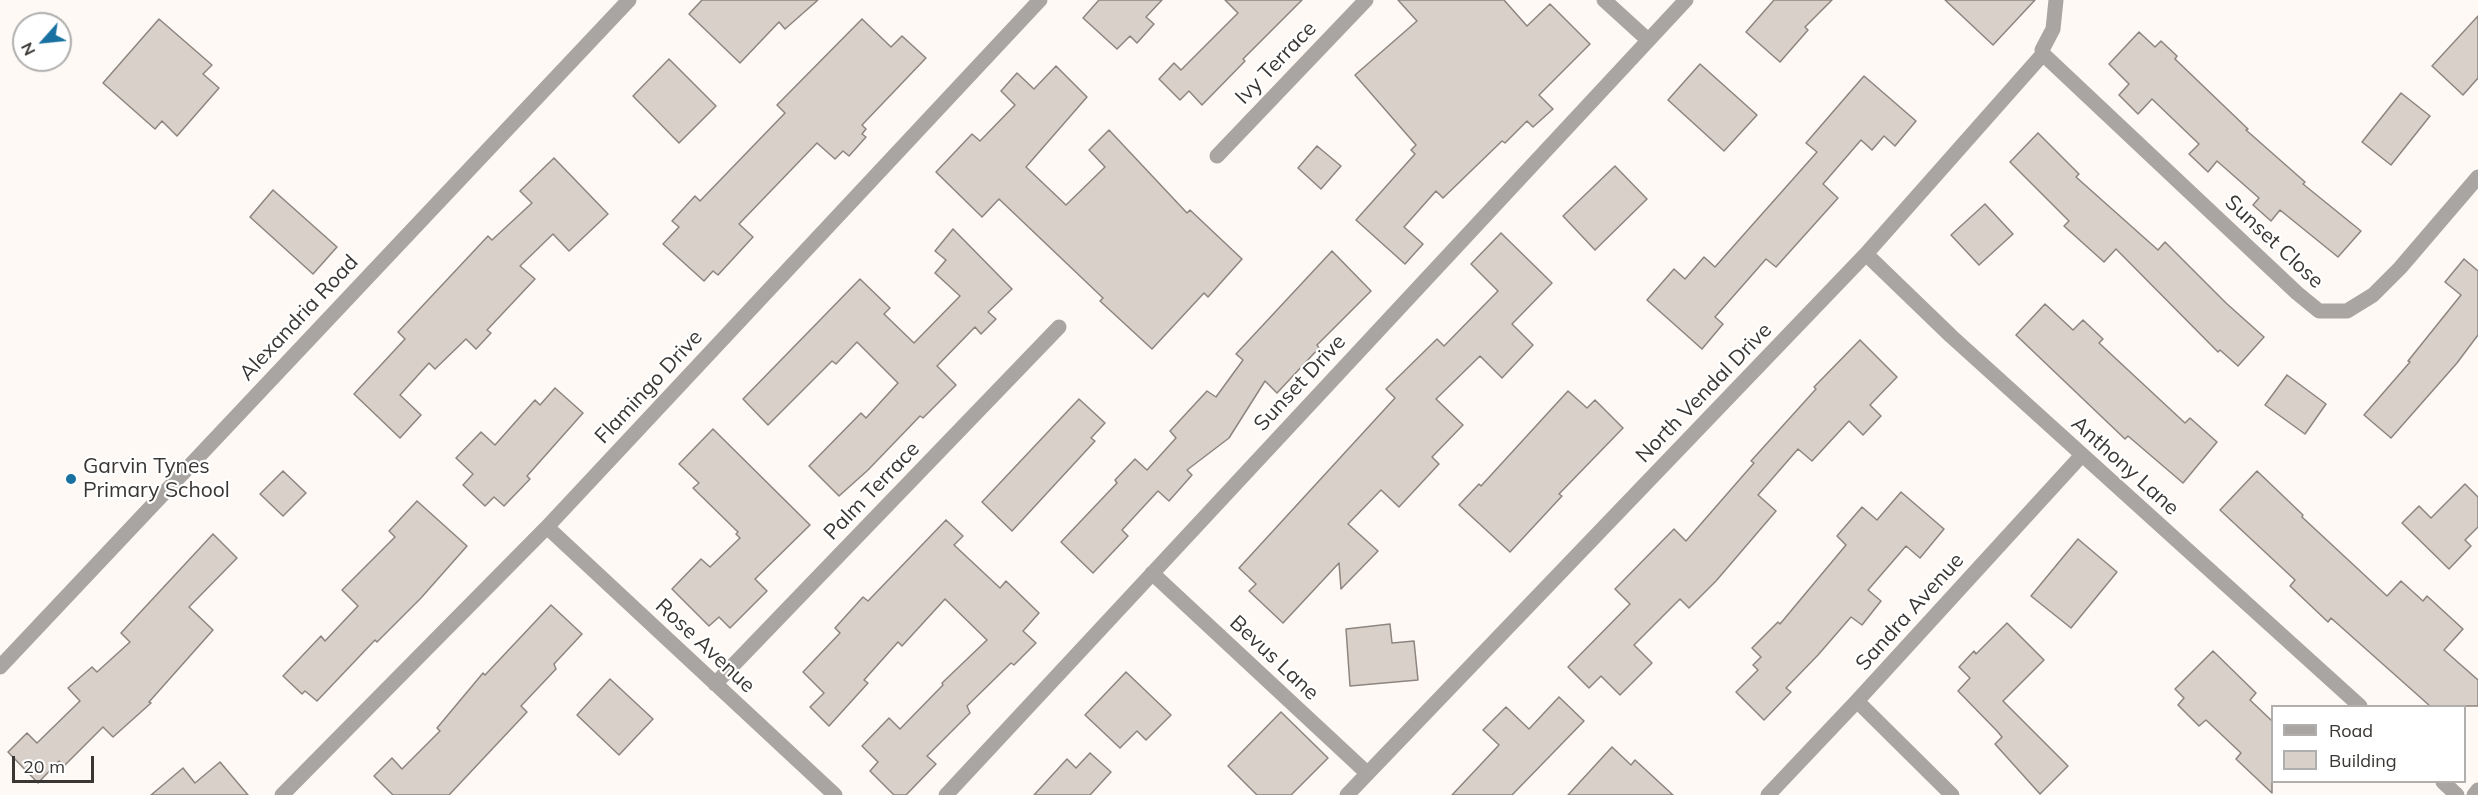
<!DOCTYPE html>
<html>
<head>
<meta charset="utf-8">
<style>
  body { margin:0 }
  #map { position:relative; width:2478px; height:795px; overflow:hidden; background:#fff9f5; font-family:Mulish,sans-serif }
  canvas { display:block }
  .legend { position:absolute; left:2271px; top:705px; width:195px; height:78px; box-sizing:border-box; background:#fff; border:2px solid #b0afad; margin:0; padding:8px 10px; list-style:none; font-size:18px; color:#393633 }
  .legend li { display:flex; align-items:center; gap:12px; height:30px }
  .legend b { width:30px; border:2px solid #b0afad }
  .north { position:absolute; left:12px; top:12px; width:60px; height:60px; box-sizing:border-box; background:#fff; border:2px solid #b0afad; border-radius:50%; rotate:243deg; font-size:16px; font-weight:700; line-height:24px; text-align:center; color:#393633 }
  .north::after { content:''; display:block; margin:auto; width:21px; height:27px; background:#1871a0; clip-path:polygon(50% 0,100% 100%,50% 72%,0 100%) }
  .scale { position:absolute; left:12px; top:756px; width:82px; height:27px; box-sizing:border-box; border:3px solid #393633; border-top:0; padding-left:8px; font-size:18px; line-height:21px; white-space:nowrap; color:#393633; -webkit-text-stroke:4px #fff; paint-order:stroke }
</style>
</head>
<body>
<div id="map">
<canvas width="2478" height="795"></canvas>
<ul class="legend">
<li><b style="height:8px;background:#a9a5a2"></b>Road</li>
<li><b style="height:16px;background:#d9d0ca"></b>Building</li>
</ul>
<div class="north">N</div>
<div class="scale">20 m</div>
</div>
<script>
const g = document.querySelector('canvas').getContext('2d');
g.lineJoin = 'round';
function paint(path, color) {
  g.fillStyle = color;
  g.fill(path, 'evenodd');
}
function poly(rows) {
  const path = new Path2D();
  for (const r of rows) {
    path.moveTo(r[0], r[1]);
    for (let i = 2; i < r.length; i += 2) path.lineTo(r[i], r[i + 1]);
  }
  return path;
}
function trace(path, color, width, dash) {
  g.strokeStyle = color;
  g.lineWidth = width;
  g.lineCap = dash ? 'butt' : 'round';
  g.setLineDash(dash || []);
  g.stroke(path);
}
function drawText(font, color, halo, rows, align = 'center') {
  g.font = font + ' Mulish,sans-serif';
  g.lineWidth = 4.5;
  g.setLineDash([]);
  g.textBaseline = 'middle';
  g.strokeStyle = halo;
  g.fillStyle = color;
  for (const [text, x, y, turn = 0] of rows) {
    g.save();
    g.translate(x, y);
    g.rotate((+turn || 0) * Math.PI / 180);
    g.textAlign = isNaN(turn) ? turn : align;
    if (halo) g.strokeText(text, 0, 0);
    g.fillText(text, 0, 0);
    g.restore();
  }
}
const building = poly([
  [702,0,818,0,785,29,779,22,740,63,689,14,702,0],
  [1099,0,1162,0,1146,17,1154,24,1137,43,1130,36,1117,49,1083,18,1099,0],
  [1225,0,1302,0,1243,59,1245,61,1202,105,1189,91,1180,100,1159,79,1174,63,1181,70,1238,13,1225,0],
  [1398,0,1504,0,1527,26,1550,4,1590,44,1539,95,1553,109,1533,127,1527,121,1505,143,1502,141,1443,198,1436,191,1404,227,1423,244,1405,264,1356,220,1415,154,1411,150,1416,145,1355,75,1417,21,1398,0],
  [1774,0,1832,0,1805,27,1808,30,1780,62,1746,32,1774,0],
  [1945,0,2035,0,1993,45,1945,0],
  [2478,16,2478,78,2463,95,2432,66,2478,16],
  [159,19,212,65,203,74,219,88,177,136,162,121,155,129,103,83,159,19],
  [862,19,891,47,902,36,926,58,862,125,866,129,862,134,866,137,849,156,843,151,835,159,817,143,739,224,753,237,718,275,713,271,704,281,663,244,679,227,672,221,695,196,700,201,785,113,777,105,862,19],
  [2139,32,2155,47,2161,41,2177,56,2175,59,2248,129,2246,130,2305,182,2303,184,2361,231,2338,257,2280,210,2271,221,2253,205,2259,198,2217,161,2208,172,2189,154,2199,144,2152,99,2138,114,2119,95,2129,84,2109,64,2139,32],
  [669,59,716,106,679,143,633,96,669,59],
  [1700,64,1757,115,1724,151,1668,100,1700,64],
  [1056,66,1087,97,1026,167,1066,205,1105,167,1089,150,1109,130,1187,213,1190,210,1242,259,1208,297,1204,293,1152,349,1100,301,1103,298,999,199,982,217,936,172,972,134,980,141,1015,105,1001,91,1017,73,1034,89,1056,66],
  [1864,76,1916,121,1895,146,1884,136,1872,150,1861,140,1823,184,1838,198,1776,267,1766,259,1715,317,1723,324,1702,349,1647,300,1674,269,1685,279,1704,257,1715,267,1817,152,1806,143,1864,76],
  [2401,93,2430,116,2391,165,2362,142,2401,93],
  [2038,133,2079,174,2076,177,2158,250,2165,242,2226,303,2264,337,2238,366,2220,350,2218,352,2116,249,2104,262,2064,226,2069,221,2010,162,2038,133],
  [1317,146,1341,166,1321,189,1298,168,1317,146],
  [554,158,608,214,569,251,553,234,520,266,535,279,487,330,491,333,476,349,466,339,435,369,429,363,400,395,421,415,400,438,354,394,405,339,398,332,488,236,492,240,532,203,520,191,554,158],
  [1615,166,1647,199,1595,250,1563,216,1615,166],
  [273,190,337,247,313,274,250,217,273,190],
  [1985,204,2013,234,1979,265,1951,235,1985,204],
  [953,229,1012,289,988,312,996,319,981,334,975,327,937,366,956,385,923,418,920,416,868,470,839,496,809,466,861,413,866,418,898,383,857,342,836,364,832,361,768,425,743,399,860,279,890,308,884,314,914,343,960,296,935,273,946,260,935,251,953,229],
  [1501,233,1552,283,1512,324,1533,345,1502,378,1480,356,1436,399,1463,425,1432,457,1439,464,1399,507,1381,490,1348,524,1378,551,1341,589,1339,563,1283,623,1249,591,1256,584,1239,568,1395,398,1386,389,1437,339,1444,346,1498,291,1471,264,1501,233],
  [1332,251,1371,291,1317,345,1319,348,1277,393,1265,381,1229,438,1187,470,1192,475,1169,501,1158,491,1122,530,1128,536,1093,573,1061,542,1117,483,1115,480,1135,459,1147,470,1176,438,1170,431,1207,391,1216,397,1243,360,1236,354,1332,251],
  [2464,259,2478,271,2478,335,2457,363,2391,438,2364,415,2410,362,2408,361,2461,295,2445,282,2464,259],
  [2045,304,2073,330,2083,320,2103,339,2099,343,2185,423,2190,418,2217,442,2183,483,2128,436,2125,439,2016,335,2045,304],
  [1860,340,1897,377,1870,405,1881,416,1863,435,1849,421,1812,461,1798,449,1758,495,1776,511,1716,581,1689,608,1680,599,1634,645,1652,663,1620,695,1601,676,1589,688,1568,667,1630,604,1615,589,1674,529,1686,541,1754,463,1751,461,1816,389,1814,387,1860,340],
  [2287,375,2326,404,2305,434,2265,405,2287,375],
  [555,388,583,413,527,476,530,479,504,506,494,497,485,506,463,485,473,474,456,458,481,432,495,445,535,400,540,405,555,388],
  [1568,391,1587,408,1595,400,1623,428,1559,494,1562,496,1510,552,1459,505,1479,484,1481,486,1568,391],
  [1079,399,1105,423,1091,438,1095,441,1012,531,982,502,1079,399],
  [713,429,810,525,755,579,767,591,730,628,719,617,709,626,672,589,701,559,710,567,740,538,736,534,738,532,693,488,699,483,679,464,713,429],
  [283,471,306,493,283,516,260,494,283,471],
  [2257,471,2303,515,2302,517,2387,596,2401,581,2423,601,2427,596,2463,629,2444,650,2478,680,2478,706,2430,706,2331,618,2328,622,2290,586,2295,580,2220,510,2257,471],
  [2465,484,2478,497,2478,527,2465,540,2471,546,2449,569,2402,523,2419,506,2431,518,2465,484],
  [1901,492,1944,529,1920,558,1906,546,1868,590,1881,601,1862,625,1851,617,1818,655,1786,688,1791,692,1764,720,1736,692,1758,670,1753,665,1761,657,1752,648,1778,622,1780,624,1846,545,1837,536,1862,507,1877,520,1901,492],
  [417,501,467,546,421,598,377,642,375,640,317,701,305,691,302,694,283,676,321,636,325,641,358,606,342,590,395,537,389,531,417,501],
  [946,520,963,536,954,545,1000,588,1006,581,1039,613,1023,631,1036,643,1014,665,1011,663,967,706,970,713,927,756,936,764,906,795,894,795,870,771,878,762,862,746,889,718,900,729,943,685,942,683,987,640,945,599,902,646,898,642,864,680,868,683,829,726,810,707,824,693,803,672,840,633,835,628,863,597,868,601,946,520],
  [213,534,237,558,189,607,213,630,149,702,151,703,113,737,103,727,64,766,59,761,38,783,8,752,27,733,37,743,80,701,68,688,92,667,97,672,130,642,121,633,213,534],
  [2078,539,2117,572,2071,628,2031,596,2078,539],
  [551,605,582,634,554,664,556,669,521,706,527,712,449,795,393,795,374,776,392,758,402,769,440,731,437,728,483,673,485,675,551,605],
  [2007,623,2044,660,2003,701,2068,766,2040,794,1995,744,2002,737,1998,732,1958,691,1970,678,1959,667,1974,651,1976,654,2007,623],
  [1390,624,1392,643,1414,641,1418,680,1350,686,1346,629,1390,624],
  [2213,651,2256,693,2250,700,2272,721,2272,793,2236,759,2241,753,2206,720,2199,726,2178,705,2184,698,2175,689,2213,651],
  [1126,672,1171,715,1146,740,1137,731,1120,748,1085,715,1126,672],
  [610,679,653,719,619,755,577,715,610,679],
  [1559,697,1584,721,1512,795,1452,795,1499,745,1483,730,1506,707,1529,729,1559,697],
  [1281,712,1328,758,1291,795,1257,795,1228,766,1281,712],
  [1612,747,1631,765,1635,760,1673,795,1568,795,1612,747],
  [1090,753,1111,772,1090,795,1034,795,1067,759,1076,768,1090,753],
  [220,762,248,795,151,795,183,768,195,783,220,762]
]);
paint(building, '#d9d0ca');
trace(building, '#8d857f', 1.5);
trace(poly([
  [1604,0,1648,40],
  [2043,54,2297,293,2319,311,2347,311,2373,295,2400,268,2478,177],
  [1217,156,1366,0],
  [1866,254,1951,336,2360,706],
  [547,527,835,795],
  [1152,573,1367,773],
  [0,667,629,0],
  [715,684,1059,327],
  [1857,701,1952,795],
  [2443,782,2457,795],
  [282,795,547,527,1040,0],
  [946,795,1686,0],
  [1347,795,1866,254,2043,54,2042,50,2053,29,2056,0],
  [1768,795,1857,701,2082,455],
  [2474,795,2478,790]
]), '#a9a5a2', 15);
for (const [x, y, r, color] of [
  [71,479,6,"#1871a0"]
]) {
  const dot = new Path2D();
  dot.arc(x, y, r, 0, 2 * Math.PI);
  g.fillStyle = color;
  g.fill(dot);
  trace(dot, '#fff', 2);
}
drawText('21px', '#393633', '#fff', [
  ["Ivy Terrace",1276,63,-46],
  ["Sunset Close",2274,242,43],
  ["Alexandria Road",299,318,-47],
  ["Sunset Drive",1300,383,-47],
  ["Flamingo Drive",649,387,-47],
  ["North Vendal Drive",1704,393,-46],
  ["Anthony Lane",2125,466,42],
  ["Palm Terrace",872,491,-46],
  ["Sandra Avenue",1910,612,-48],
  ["Rose Avenue",705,646,43],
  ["Bevus Lane",1274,658,43]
]);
drawText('21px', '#393633', '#fff', [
  ["Garvin Tynes",83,467],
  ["Primary School",83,491]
], 'left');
</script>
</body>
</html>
